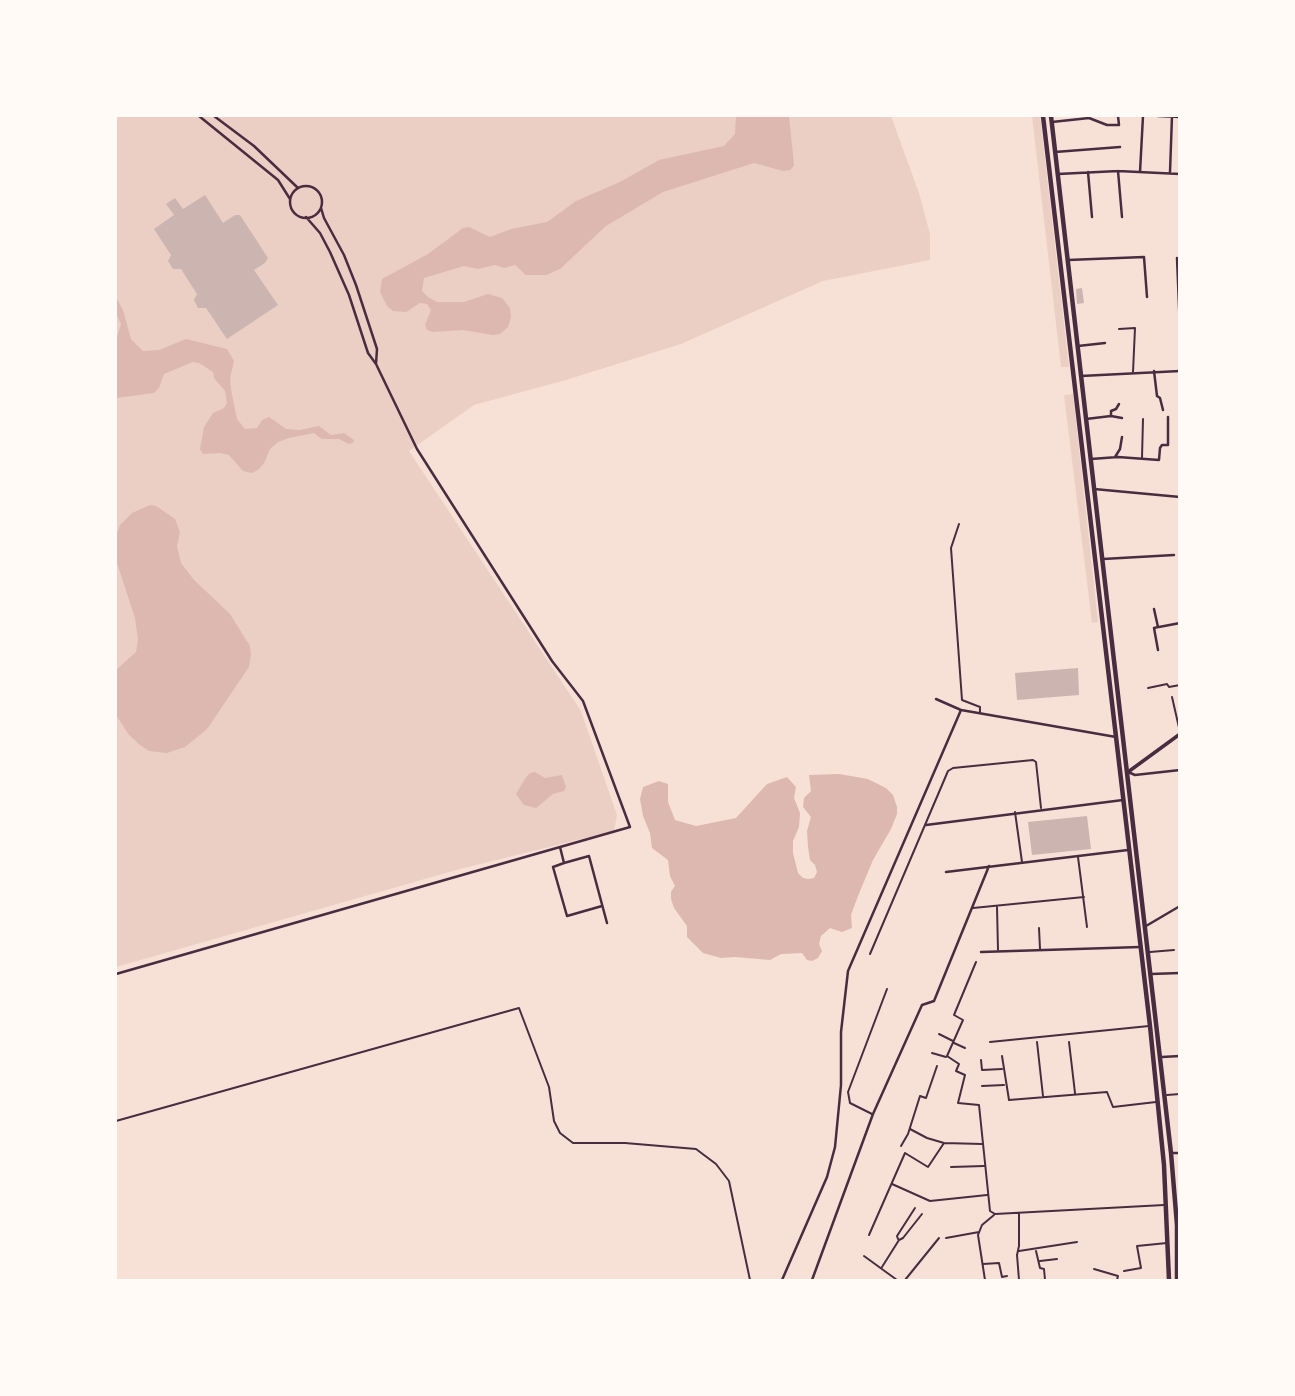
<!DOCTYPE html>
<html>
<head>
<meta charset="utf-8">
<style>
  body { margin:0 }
  #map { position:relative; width:1295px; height:1396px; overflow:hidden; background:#f7e1d7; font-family:Roboto,sans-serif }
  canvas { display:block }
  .frame { position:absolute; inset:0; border:117px solid #fffaf5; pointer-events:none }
</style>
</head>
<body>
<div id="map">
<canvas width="1295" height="1396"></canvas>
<div class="frame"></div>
</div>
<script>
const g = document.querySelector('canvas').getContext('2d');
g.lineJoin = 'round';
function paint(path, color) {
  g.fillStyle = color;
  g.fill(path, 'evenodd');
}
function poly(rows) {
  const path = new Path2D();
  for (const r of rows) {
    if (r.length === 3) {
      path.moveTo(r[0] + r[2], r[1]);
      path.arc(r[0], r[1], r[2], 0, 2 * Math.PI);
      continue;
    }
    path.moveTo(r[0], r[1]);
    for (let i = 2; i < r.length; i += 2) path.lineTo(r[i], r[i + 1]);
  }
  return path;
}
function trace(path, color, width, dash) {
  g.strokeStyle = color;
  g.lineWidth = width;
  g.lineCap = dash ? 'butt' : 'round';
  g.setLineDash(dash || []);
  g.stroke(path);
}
paint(poly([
  [116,116,891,116,919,193,930,234,930,260,823,281,681,344,566,380,474,405,409,451,581,711,617,815,614,831,460,869,116,967],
  [1032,116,1040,116,1069,367,1061,367],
  [1073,394,1098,622,1092,623,1064,395]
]), '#ebcfc5');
paint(poly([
  [736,116,789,116,793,155,794,166,790,170,783,171,754,163,663,192,606,226,560,269,546,275,526,275,515,265,504,268,495,265,478,269,464,266,424,278,422,291,428,297,437,302,464,302,488,294,502,298,510,308,511,317,508,327,500,334,493,335,463,330,432,332,427,330,425,325,431,310,427,304,420,303,406,312,393,311,387,306,380,292,382,279,428,254,463,228,469,227,490,237,511,229,547,222,576,201,620,182,659,160,724,146,735,134],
  [116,297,123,310,131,339,143,351,159,350,186,339,227,349,234,361,230,378,231,389,237,419,245,429,257,428,262,420,269,417,286,429,300,430,319,426,331,435,344,433,354,440,353,443,349,444,339,439,322,439,314,433,289,438,278,442,270,449,264,463,258,470,252,473,243,471,229,455,220,453,203,454,200,449,204,427,213,413,224,408,227,403,225,391,214,378,213,372,199,363,193,362,164,374,159,388,154,393,116,398,116,340,121,324,116,314],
  [150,505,156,506,175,519,180,532,177,546,181,563,194,580,230,614,250,646,251,654,249,667,207,729,185,747,167,753,149,751,140,745,129,735,116,715,116,670,136,652,138,639,135,618,116,560,116,536,120,525,132,513],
  [535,772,545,778,562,775,566,787,564,791,553,794,536,808,524,805,516,794,526,777,530,773],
  [839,774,868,779,886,788,893,795,897,807,897,814,891,829,873,860,858,896,851,915,852,928,842,932,830,928,821,936,819,944,822,951,818,958,812,961,807,960,802,953,781,954,770,960,735,957,721,958,703,953,687,937,687,926,674,908,671,899,671,892,675,886,670,876,668,860,652,848,650,833,643,816,640,799,643,787,659,781,668,784,668,802,675,820,696,826,736,818,767,784,787,777,796,787,794,798,800,813,799,827,793,841,793,853,798,873,803,878,808,879,814,878,817,872,815,865,810,860,808,847,807,831,811,817,803,807,804,798,811,791,809,775]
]), '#dcb8b0');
paint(poly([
  [205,195,223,223,235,215,240,215,268,258,265,263,254,270,278,305,227,339,206,308,198,308,194,300,197,294,181,269,173,269,168,261,171,255,154,229,174,215,166,204,175,198,183,209],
  [1082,288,1084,303,1077,304,1076,289],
  [1078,668,1079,695,1017,700,1015,673],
  [1087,816,1091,849,1032,855,1028,822]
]), '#ccb4b1');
trace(poly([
  [1119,329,1135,328,1133,372],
  [1142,458,1143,419],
  [959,524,951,548,962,700,980,707,980,713],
  [1179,607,1180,610],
  [1148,688,1167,684,1169,687,1180,685],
  [1172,697,1180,732],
  [1015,812,1022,862],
  [1078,857,1087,927],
  [997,907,998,950],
  [973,908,1084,897],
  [1039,928,1040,949],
  [1150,952,1174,950],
  [870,954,948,771,953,768,1033,760,1036,762,1041,808],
  [976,962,954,1015,963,1020,947,1056,959,1064,956,1071,965,1075,958,1103,979,1105,990,1211,995,1214,1164,1205],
  [939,1034,953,1041],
  [990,1042,1149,1026],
  [1037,1042,1043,1096],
  [1069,1042,1075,1093],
  [954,1043,965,1048],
  [932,1053,946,1057],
  [1002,1056,1009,1100,1107,1092,1113,1107,1156,1102],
  [981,1060,982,1070,1002,1069],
  [982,1086,1004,1085],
  [1167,1095,1180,1094],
  [872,1114,850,1103,848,1092,887,989],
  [116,1121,519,1008,549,1087,554,1121,560,1133,573,1143,625,1143,696,1149,716,1164,729,1181,750,1280],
  [910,1129,927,1138,944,1143],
  [901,1146,908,1134,920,1096,926,1098,937,1066],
  [951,1167,984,1166],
  [892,1184,930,1201,987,1195],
  [1019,1214,1019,1246,1017,1255,1019,1280],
  [869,1235,905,1153,928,1167,944,1143,982,1144],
  [946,1238,979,1232],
  [898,1239,897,1236,915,1208],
  [1019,1251,1077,1242],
  [1036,1251,1040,1268,1044,1269,1045,1280],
  [864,1256,897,1280],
  [1040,1261,1057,1259],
  [983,1264,999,1263,1002,1277,1007,1276],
  [882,1267,899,1240,903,1238,922,1214],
  [1094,1269,1118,1276,1117,1280],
  [1124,1271,1141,1268,1137,1246,1167,1243],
  [905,1280,939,1238],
  [985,1280,978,1235,982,1225,994,1215]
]), '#4a2c40', 2);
trace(poly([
  [199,116,278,180,290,199],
  [214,116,254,146,298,188],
  [1158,116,1180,117],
  [1052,122,1089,118,1107,125,1119,125,1118,116],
  [1055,152,1120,147],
  [1118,171,1122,217],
  [1088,172,1092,217],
  [1140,172,1143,116],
  [1170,172,1172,116],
  [1058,174,1118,171,1180,174],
  [306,202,16],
  [321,208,324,218,344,255,356,285,377,349,376,364],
  [1177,258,1180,330],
  [1068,260,1144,257,1147,297],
  [1078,346,1105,343],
  [1154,371,1157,396,1160,398,1163,410],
  [1081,376,1180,371],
  [1111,416,1122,418],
  [1086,419,1111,416,1111,411,1116,409,1119,404],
  [1115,457,1120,449,1122,437],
  [1091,459,1118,457,1159,460,1160,448,1162,445,1168,445,1168,417],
  [1094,489,1180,497],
  [1103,559,1174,555],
  [1154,609,1158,627,1154,628,1158,650],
  [1159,627,1180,623],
  [936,699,961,710,1116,737],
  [1128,772,1135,775,1180,770],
  [926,825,1123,800],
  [560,847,564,863,589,856,607,923],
  [564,863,553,867,567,916,602,906],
  [946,872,1128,850],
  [1146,926,1180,906],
  [981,952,1140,947],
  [116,974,630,827,583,701,552,661,417,449,376,364,368,353,349,295,330,252,320,233,306,217],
  [1151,974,1180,973],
  [1162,1057,1180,1056],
  [1171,1153,1180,1153],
  [782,1280,827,1177,835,1147,841,1085,841,1032,848,971,961,710],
  [812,1280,873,1114,922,1005,934,1001,989,866]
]), '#4a2c40', 2.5);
trace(poly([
  [1128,772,1180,734]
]), '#4a2c40', 3.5);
trace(poly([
  [1043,116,1150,1026,1164,1165,1169,1280],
  [1051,116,1171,1153,1177,1225,1177,1280]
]), '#4a2c40', 4.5);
</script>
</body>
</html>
